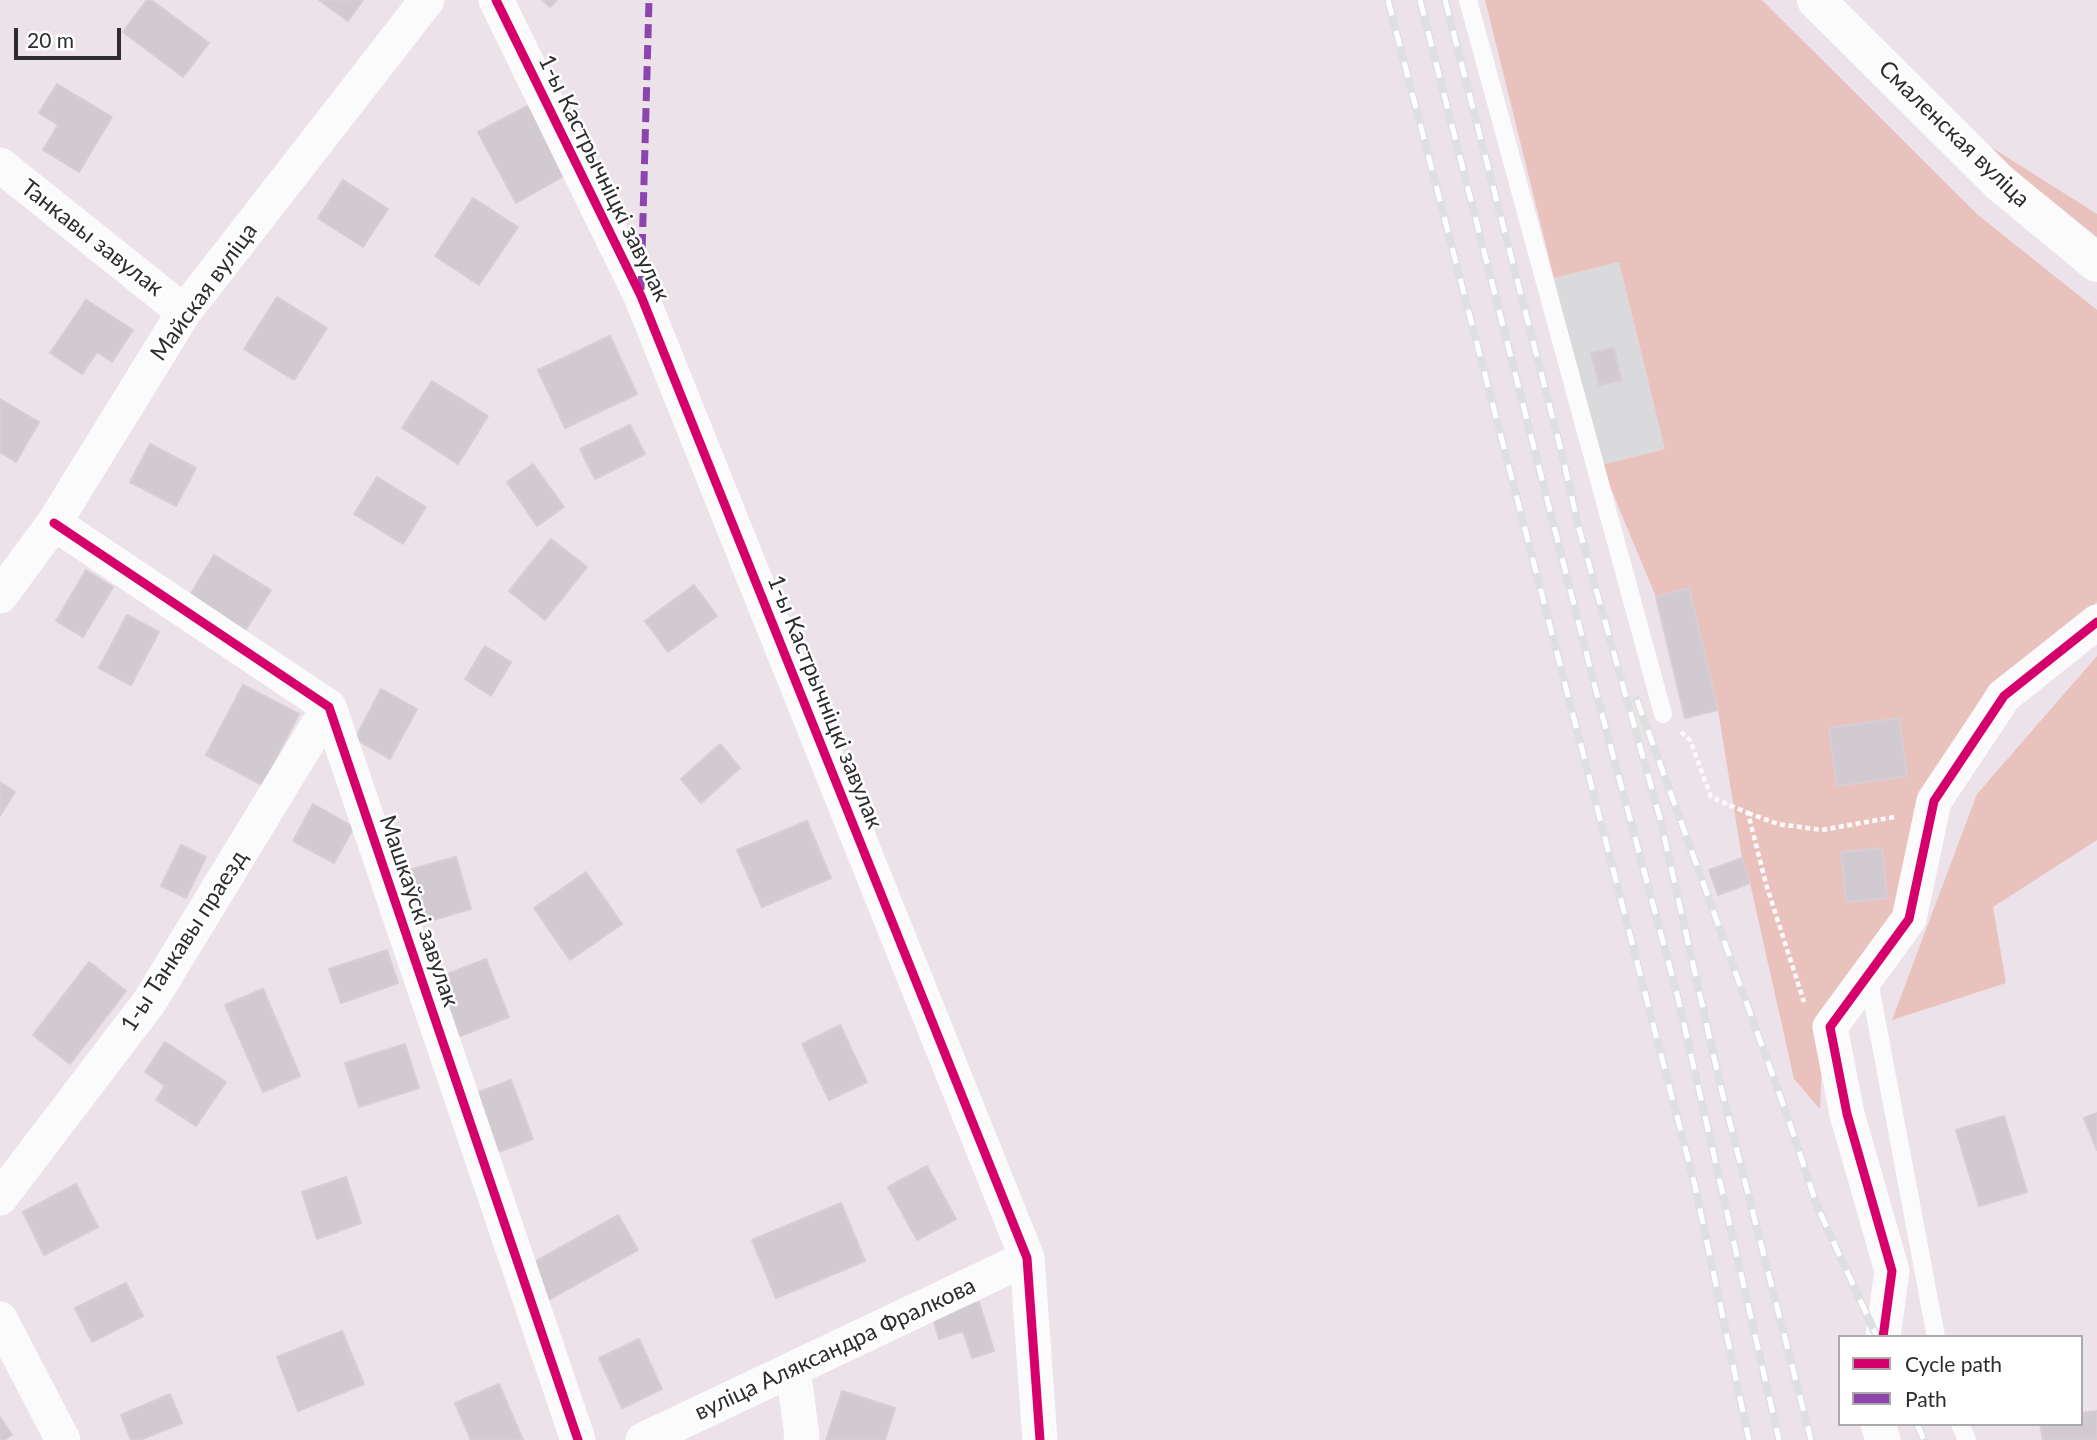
<!DOCTYPE html>
<html>
<head>
<meta charset="utf-8">
<style>
  body { margin:0 }
  #map { position:relative; width:2097px; height:1440px; overflow:hidden; background:#ece2ea; font-family:Lato,sans-serif }
  canvas { display:block }
  .legend { position:absolute; left:1838px; top:1335px; width:245px; height:91px; box-sizing:border-box; background:#fff; border:2px solid #ababab; margin:0; padding:9px 12px; list-style:none; font-size:21px; color:#2d2d2d }
  .legend li { display:flex; align-items:center; gap:14px; height:35px }
  .legend b { width:35px; border:2px solid #ababab }
  .scale { position:absolute; left:14px; top:28px; width:107px; height:32px; box-sizing:border-box; border:4px solid #2d2d2d; border-top:0; padding-left:9px; font-size:21px; line-height:24px; white-space:nowrap; color:#2d2d2d; -webkit-text-stroke:5px #fff; paint-order:stroke }
</style>
</head>
<body>
<div id="map">
<canvas width="2097" height="1440"></canvas>
<ul class="legend">
<li><b style="height:9px;background:#d6006c"></b>Cycle path</li>
<li><b style="height:9px;background:#8e44ad"></b>Path</li>
</ul>
<div class="scale">20 m</div>
</div>
<script>
const g = document.querySelector('canvas').getContext('2d');
g.lineJoin = 'round';
function paint(path, color) {
  g.fillStyle = color;
  g.fill(path, 'evenodd');
}
function poly(rows) {
  const path = new Path2D();
  for (const r of rows) {
    path.moveTo(r[0], r[1]);
    for (let i = 2; i < r.length; i += 2) path.lineTo(r[i], r[i + 1]);
  }
  return path;
}
function trace(path, color, width, dash) {
  g.strokeStyle = color;
  g.lineWidth = width;
  g.lineCap = dash ? 'butt' : 'round';
  g.setLineDash(dash || []);
  g.stroke(path);
}
function drawText(font, color, halo, rows, align = 'center') {
  g.font = font + ' Lato,sans-serif';
  g.lineWidth = 5;
  g.setLineDash([]);
  g.textBaseline = 'middle';
  g.strokeStyle = halo;
  g.fillStyle = color;
  for (const [text, x, y, turn = 0] of rows) {
    g.save();
    g.translate(x, y);
    g.rotate((+turn || 0) * Math.PI / 180);
    g.textAlign = isNaN(turn) ? turn : align;
    if (halo) g.strokeText(text, 0, 0);
    g.fillText(text, 0, 0);
    g.restore();
  }
}
paint(poly([
  [1619,262,1666,449,1601,465,1554,278]
]), '#dadadd');
paint(poly([
  [1485,0,1762,0,1978,215,2097,310,2097,602,1990,684,1926,786,1897,916,1824,1010,1820,1109,1794,1079,1750,883,1742,858,1718,710,1689,589,1656,597,1601,465,1665,449,1619,262,1554,278],
  [1964,130,2097,214,2097,237],
  [2097,656,2097,840,1993,907,2006,983,1892,1020,1977,794]
]), '#eac2bd');
const building = poly([
  [147,0,151,0,209,43,183,77,123,32,147,0],
  [319,0,363,0,348,21,319,0],
  [542,0,557,0,550,7,542,0],
  [57,84,112,117,79,172,43,150,58,125,39,113,57,84],
  [535,102,571,172,516,203,478,132,535,102],
  [343,180,388,209,363,247,318,218,343,180],
  [473,198,518,227,479,285,435,256,473,198],
  [277,297,327,328,294,380,244,349,277,297],
  [86,300,133,330,112,362,97,352,82,374,50,353,86,300],
  [610,336,637,394,565,428,538,370,610,336],
  [1614,348,1621,380,1599,385,1591,353,1614,348],
  [432,381,488,416,458,464,402,428,432,381],
  [0,399,39,422,16,462,0,452,0,399],
  [630,425,645,454,595,479,580,449,630,425],
  [150,444,196,468,176,506,130,482,150,444],
  [533,464,564,507,537,526,507,482,533,464],
  [377,477,426,507,403,544,354,514,377,477],
  [551,539,587,567,545,620,509,591,551,539],
  [214,555,271,590,245,631,189,597,214,555],
  [86,570,113,587,83,637,56,621,86,570],
  [694,585,717,616,668,652,645,621,694,585],
  [1689,588,1718,710,1685,718,1656,597,1689,588],
  [127,615,159,632,131,685,99,668,127,615],
  [485,646,511,662,491,696,465,679,485,646],
  [243,685,299,714,262,785,206,755,243,685],
  [381,689,417,709,390,759,355,739,381,689],
  [1899,718,1907,776,1837,786,1829,728,1899,718],
  [720,744,740,768,701,803,681,779,720,744],
  [0,782,15,792,0,816,0,782],
  [313,804,354,827,334,863,293,841,313,804],
  [807,821,831,878,762,907,737,850,807,821],
  [181,845,206,857,186,898,161,886,181,845],
  [1882,848,1887,898,1846,902,1841,852,1882,848],
  [456,857,471,909,426,922,412,869,456,857],
  [1742,858,1750,883,1718,895,1709,870,1742,858],
  [586,872,622,924,570,960,534,908,586,872],
  [387,950,398,983,341,1003,329,969,387,950],
  [486,959,509,1017,458,1037,435,979,486,959],
  [89,962,126,991,70,1064,33,1035,89,962],
  [263,989,300,1076,263,1092,225,1005,263,989],
  [840,1025,867,1082,829,1100,802,1044,840,1025],
  [165,1042,226,1082,196,1126,156,1100,165,1086,145,1072,165,1042],
  [405,1044,419,1088,359,1107,345,1063,405,1044],
  [511,1080,533,1139,488,1156,466,1097,511,1080],
  [2097,1113,2097,1150,2084,1118,2097,1113],
  [2004,1116,2027,1192,1979,1206,1956,1130,2004,1116],
  [927,1166,956,1219,917,1240,888,1187,927,1166],
  [346,1177,361,1223,317,1239,302,1192,346,1177],
  [76,1184,98,1227,44,1255,23,1212,76,1184],
  [841,1203,865,1261,776,1298,752,1240,841,1203],
  [618,1215,638,1250,547,1301,527,1266,618,1215],
  [126,1283,143,1316,92,1342,75,1308,126,1283],
  [979,1302,994,1351,972,1358,963,1331,939,1339,932,1316,979,1302],
  [342,1331,364,1384,298,1411,277,1357,342,1331],
  [639,1339,662,1389,622,1408,599,1358,639,1339],
  [499,1384,523,1440,471,1440,455,1403,499,1384],
  [842,1391,895,1408,885,1440,826,1440,842,1391],
  [170,1394,182,1423,140,1440,131,1440,121,1415,170,1394],
  [2097,1411,2097,1440,2043,1440,2040,1424,2081,1424,2081,1413,2097,1411],
  [0,1417,12,1435,4,1440,0,1440,0,1417]
]);
paint(building, '#d1cad0');
trace(building, '#d7ced5', 2);
trace(poly([
  [1681,732,1690,740,1711,797,1748,813,1766,884,1804,1002],
  [1748,813,1778,824,1822,830,1894,817]
]), '#fcfbfc', 4.5, [5, 3.5]);
trace(poly([
  [1468,0,1663,714],
  [1868,976,1936,1337],
  [1960,1424,1967,1440]
]), '#fcfbfc', 18);
trace(poly([
  [496,0,641,296,1027,1258,1040,1440],
  [0,165,184,312],
  [54,523,329,707,578,1440],
  [0,596,54,523,184,312,427,0],
  [0,1198,150,1001,329,707],
  [0,1319,63,1440],
  [1883,1337,1892,1271,1847,1114,1830,1027,1909,919,1934,801,2004,696,2097,622],
  [793,1369,802,1436,801,1440],
  [1878,1424,1883,1440],
  [643,1440,1027,1258]
]), '#fcfbfc', 35);
trace(poly([
  [1816,0,2000,183,2097,263]
]), '#fcfbfc', 38);
const rail = poly([
  [1388,0,1695,1186,1749,1440],
  [1420,0,1599,703,1677,994,1779,1440],
  [1445,0,1563,458,1578,525,1660,818,1720,1084,1811,1440],
  [1637,700,1787,1115,1817,1206,1877,1337],
  [1917,1424,1924,1440]
]);
trace(rail, '#dee0e0', 8);
trace(rail, '#fff', 5, [16]);
trace(poly([
  [641,290,649,0]
]), '#8e44ad', 7, [14, 7]);
trace(poly([
  [496,0,641,296,1027,1258,1040,1440],
  [54,523,329,707,578,1440],
  [1883,1337,1892,1271,1847,1114,1830,1027,1909,919,1934,801,2004,696,2097,622]
]), '#d6006c', 9);
drawText('23px', '#2d2d2d', '#fff', [
  ["Смаленская вуліца",1954,134,44],
  ["1-ы Кастрычніцкі завулак",604,178,64],
  ["Танкавы завулак",92,238,38],
  ["Майская вуліца",204,292,-54],
  ["1-ы Кастрычніцкі завулак",825,702,68],
  ["Машкаўскі завулак",419,911,71],
  ["1-ы Танкавы праезд",184,941,-57],
  ["вуліца Аляксандра Фралкова",835,1349,-25]
]);
</script>
</body>
</html>
